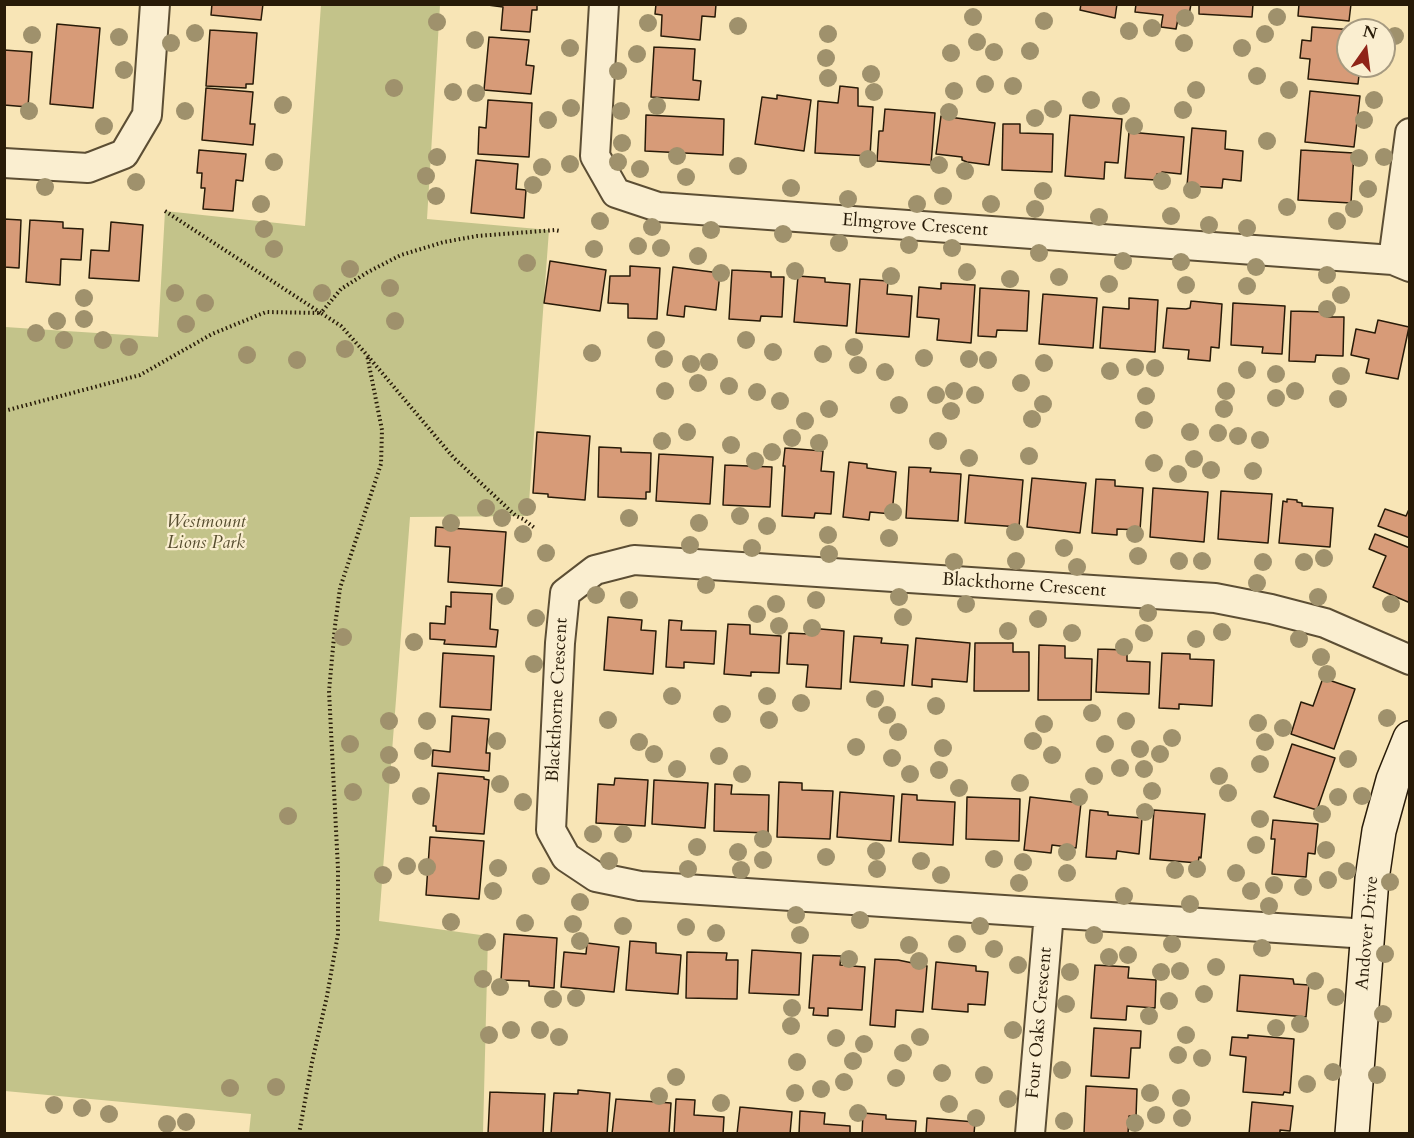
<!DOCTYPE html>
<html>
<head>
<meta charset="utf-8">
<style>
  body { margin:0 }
  #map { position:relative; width:1414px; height:1138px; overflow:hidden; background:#f8e5b6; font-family:Cardo,serif }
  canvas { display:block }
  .frame { position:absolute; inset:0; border:6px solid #281b08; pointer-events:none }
  .north { position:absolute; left:1336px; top:18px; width:60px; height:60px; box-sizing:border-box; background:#faeed0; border:2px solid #a69a80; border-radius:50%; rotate:14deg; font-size:16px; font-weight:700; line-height:24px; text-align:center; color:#281b08 }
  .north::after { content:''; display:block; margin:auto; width:21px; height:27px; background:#8f2418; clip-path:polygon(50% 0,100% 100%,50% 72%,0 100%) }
</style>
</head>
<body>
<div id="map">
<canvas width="1414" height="1138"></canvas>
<div class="frame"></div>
<div class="north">N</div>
</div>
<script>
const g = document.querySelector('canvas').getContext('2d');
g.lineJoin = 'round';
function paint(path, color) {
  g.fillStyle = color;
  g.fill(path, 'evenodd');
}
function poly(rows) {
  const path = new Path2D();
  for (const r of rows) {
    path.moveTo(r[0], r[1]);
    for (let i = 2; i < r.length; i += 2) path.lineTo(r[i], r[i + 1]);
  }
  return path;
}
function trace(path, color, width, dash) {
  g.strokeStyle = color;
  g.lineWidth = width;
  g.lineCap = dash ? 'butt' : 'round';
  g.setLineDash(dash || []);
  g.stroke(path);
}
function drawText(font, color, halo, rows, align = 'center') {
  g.font = font + ' Cardo,serif';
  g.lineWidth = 4.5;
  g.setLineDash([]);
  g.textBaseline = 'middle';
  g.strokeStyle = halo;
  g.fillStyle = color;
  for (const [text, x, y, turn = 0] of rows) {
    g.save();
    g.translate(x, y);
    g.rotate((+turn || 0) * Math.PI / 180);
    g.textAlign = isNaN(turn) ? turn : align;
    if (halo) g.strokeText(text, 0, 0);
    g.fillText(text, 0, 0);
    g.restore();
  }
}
paint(poly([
  [321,5,440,5,427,219,549,230,528,516,410,517,379,921,488,936,483,1133,249,1133,251,1114,5,1091,5,327,158,337,165,211,305,226]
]), '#c3c38a');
const building = poly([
  [212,4,263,4,261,20,211,15,212,4],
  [480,4,537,4,537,10,532,10,530,32,501,30,503,7,480,4],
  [656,4,716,4,715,17,702,16,700,40,661,36,662,15,655,14,656,4],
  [1081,4,1117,4,1115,18,1080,10,1081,4],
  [1136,4,1191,4,1189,15,1179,14,1176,29,1161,27,1163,15,1135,12,1136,4],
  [1199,4,1253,4,1252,17,1199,14,1199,4],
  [1299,4,1351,4,1349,21,1298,16,1299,4],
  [57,24,100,28,93,108,50,104,57,24],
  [1312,27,1355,30,1348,30,1348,66,1360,66,1358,84,1308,79,1310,59,1300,58,1302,40,1311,41,1312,27],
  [210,30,257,33,253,84,246,84,246,88,206,86,210,30],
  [489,37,529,40,526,65,534,66,531,94,484,90,489,37],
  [654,47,695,49,693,80,701,81,699,100,651,97,654,47],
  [4,50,32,52,28,107,4,105,4,50],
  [840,86,858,88,858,106,873,107,870,156,815,153,818,101,838,103,840,86],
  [206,88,253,92,250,124,255,124,253,145,202,140,206,88],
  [1310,91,1360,96,1354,147,1305,142,1310,91],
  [777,95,811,100,804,151,755,144,762,97,777,99,777,95],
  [488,100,532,103,529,157,478,154,479,127,486,128,488,100],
  [885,109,935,113,931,165,877,161,879,131,883,131,885,109],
  [646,115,724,119,723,155,645,151,646,115],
  [1070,115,1122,119,1118,163,1105,162,1104,179,1065,176,1070,115],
  [941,116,995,123,989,165,967,162,962,160,962,157,936,154,941,116],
  [1003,124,1020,124,1020,133,1053,134,1052,172,1002,170,1003,124],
  [1192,128,1226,131,1225,149,1243,151,1241,181,1223,179,1222,188,1187,186,1192,128],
  [1129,132,1184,137,1181,174,1162,172,1162,175,1157,174,1156,180,1125,178,1129,132],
  [199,150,246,154,243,181,236,180,233,211,203,209,205,188,201,188,202,173,197,173,199,150],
  [1301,150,1354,153,1351,203,1298,200,1301,150],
  [476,160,518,164,516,189,526,190,524,218,471,213,476,160],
  [4,219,21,220,19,268,4,267,4,219],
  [30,220,63,222,63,228,83,229,81,260,61,259,60,285,26,282,30,220],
  [111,222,143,225,139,281,89,278,91,250,109,251,111,222],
  [550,261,606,270,600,311,544,303,550,261],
  [630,266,660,268,657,319,628,318,628,304,608,303,610,276,630,276,630,266],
  [673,267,720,273,716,310,685,306,684,317,667,315,673,267],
  [732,270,771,272,771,277,784,277,782,317,761,316,760,321,729,319,732,270],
  [798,276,825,278,825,282,850,284,847,326,794,322,798,276],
  [860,279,888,281,887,294,912,296,909,337,856,333,860,279],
  [941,283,975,285,971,343,937,340,939,319,917,317,919,287,941,289,941,283],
  [980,288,1029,291,1027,331,997,330,996,337,978,336,980,288],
  [1043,294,1097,298,1093,348,1039,344,1043,294],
  [1129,298,1158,300,1155,352,1100,348,1103,307,1129,309,1129,298],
  [1191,301,1222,304,1219,348,1211,347,1210,361,1188,359,1189,350,1163,348,1167,308,1186,309,1190,308,1191,301],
  [1233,303,1285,306,1282,354,1262,353,1263,347,1231,345,1233,303],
  [1291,311,1327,312,1327,317,1344,317,1343,356,1316,355,1315,362,1289,361,1291,311],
  [1378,320,1409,327,1398,379,1366,373,1369,359,1351,355,1356,329,1375,333,1378,320],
  [537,432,590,436,585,500,548,497,548,494,533,493,537,432],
  [599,447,621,448,621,452,651,453,650,492,646,492,646,499,598,497,599,447],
  [785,448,823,451,821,471,834,472,831,514,815,513,814,518,782,516,785,466,783,466,785,448],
  [659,454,713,457,710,504,656,501,659,454],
  [849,462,867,464,867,468,896,472,892,514,870,512,869,520,843,517,849,462],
  [725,465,772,467,770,507,723,505,725,465],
  [909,467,931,468,930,472,961,474,958,521,906,518,909,467],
  [969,475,1023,480,1019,527,965,523,969,475],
  [1032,478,1086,483,1080,533,1027,527,1032,478],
  [1096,479,1115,480,1115,486,1143,488,1140,530,1117,529,1117,535,1092,533,1096,479],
  [1153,488,1208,492,1204,542,1150,537,1153,488],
  [1221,491,1272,494,1268,543,1218,539,1221,491],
  [1287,499,1297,500,1297,502,1302,503,1302,506,1333,508,1330,547,1279,543,1283,501,1287,502,1287,499],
  [1410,507,1410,538,1378,526,1385,509,1406,516,1410,507],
  [436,527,506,532,502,586,448,582,450,547,435,546,436,527],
  [1375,534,1410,548,1410,598,1408,602,1373,587,1386,556,1369,549,1375,534],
  [451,592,492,594,490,629,498,630,496,647,444,644,445,640,430,639,430,623,445,624,446,606,451,607,451,592],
  [608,617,642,620,641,630,656,631,653,674,604,670,608,617],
  [669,620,682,621,681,630,716,631,714,664,684,662,684,668,666,667,669,620],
  [728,624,750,625,750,634,781,636,779,673,751,672,751,676,724,674,728,624],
  [809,628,844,631,841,689,806,687,808,665,787,664,789,633,809,634,809,628],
  [854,636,882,638,881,643,908,645,904,686,850,682,854,636],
  [916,638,970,643,967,682,932,679,932,687,912,685,916,638],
  [975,643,1013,643,1013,652,1029,652,1029,691,974,691,975,643],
  [1039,645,1065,646,1065,658,1092,659,1091,700,1038,700,1039,645],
  [1098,649,1127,650,1127,661,1150,662,1149,694,1096,692,1098,649],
  [443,653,494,656,491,710,440,707,443,653],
  [1162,653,1190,654,1190,659,1214,660,1212,706,1179,704,1179,709,1159,708,1162,653],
  [1323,678,1355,689,1334,749,1291,734,1301,702,1313,706,1323,678],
  [452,716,489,719,486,753,490,753,489,771,432,766,433,750,450,752,452,716],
  [1292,744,1335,758,1317,810,1274,797,1292,744],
  [438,773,484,777,484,779,489,780,484,834,436,831,436,826,433,826,438,773],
  [615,778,648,780,645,826,596,823,598,784,614,785,615,778],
  [654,780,708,783,705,828,652,824,654,780],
  [779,782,802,783,802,790,833,791,830,839,777,837,779,782],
  [715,784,732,785,731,794,769,795,768,833,714,831,715,784],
  [840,792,894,796,891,841,837,837,840,792],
  [902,794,917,795,917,800,955,802,953,845,899,842,902,794],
  [967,797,1020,799,1019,841,966,839,967,797],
  [1030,797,1081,803,1076,848,1052,845,1051,853,1024,850,1030,797],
  [1090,810,1108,812,1108,815,1142,818,1139,854,1117,851,1116,859,1086,857,1090,810],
  [1154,810,1205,814,1201,858,1199,857,1198,863,1150,859,1154,810],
  [1273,820,1318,824,1315,854,1308,853,1306,877,1272,874,1275,839,1271,839,1273,820],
  [430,837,484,841,479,899,426,895,430,837],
  [504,934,557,938,554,988,529,986,529,981,501,980,504,934],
  [630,941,656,943,656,953,681,955,678,994,626,990,630,941],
  [587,943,619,947,614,992,561,987,564,952,586,954,587,943],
  [752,950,801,953,799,995,749,993,752,950],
  [687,952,727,953,726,960,738,960,737,999,686,998,687,952],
  [813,955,841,956,840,965,865,967,862,1010,828,1008,828,1016,813,1015,814,1008,809,1008,813,955],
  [875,959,898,960,927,966,923,1012,896,1010,895,1027,870,1025,875,959],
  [936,962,976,966,976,971,988,972,985,1005,968,1004,968,1012,932,1009,936,962],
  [1095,965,1129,967,1128,978,1156,980,1155,1008,1127,1006,1126,1020,1091,1018,1095,965],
  [1240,975,1293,979,1294,984,1309,985,1306,1017,1237,1011,1240,975],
  [1094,1028,1141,1031,1140,1048,1131,1048,1129,1078,1091,1076,1094,1028],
  [1248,1035,1294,1039,1290,1093,1284,1092,1283,1095,1243,1092,1246,1057,1230,1055,1232,1037,1248,1038,1248,1035],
  [1086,1086,1137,1089,1136,1117,1129,1116,1128,1134,1084,1134,1086,1086],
  [578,1090,610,1093,607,1134,551,1134,554,1093,578,1094,578,1090],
  [490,1092,545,1094,543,1134,488,1134,490,1092],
  [616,1099,671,1103,669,1134,612,1134,616,1099],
  [676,1099,695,1100,694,1115,724,1117,723,1134,674,1134,676,1099],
  [1252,1102,1293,1106,1290,1131,1280,1130,1280,1134,1249,1134,1252,1102],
  [740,1107,792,1112,790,1134,737,1134,740,1107],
  [800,1111,825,1113,824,1124,850,1126,850,1134,799,1134,800,1111],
  [863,1113,886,1115,886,1119,916,1121,915,1134,862,1134,863,1113],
  [927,1118,975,1122,974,1134,926,1134,927,1118]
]);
paint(building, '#d79b78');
trace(building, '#281b08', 1.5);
const street = poly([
  [604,4,595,156,616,193,658,207,1393,260,1410,267],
  [4,163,88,168,124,154,147,115,155,4],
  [1393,260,1410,133],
  [1368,934,640,886,596,877,566,857,551,830,560,643,565,593,595,570,634,560,1215,598,1271,609,1325,623,1410,660],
  [1030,1134,1049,913]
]);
const secondary = poly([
  [1352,1134,1372,879,1379,831,1393,780,1410,738]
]);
trace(street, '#5c4e34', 32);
trace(secondary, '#281b08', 36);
trace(poly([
  [165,211,321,313,341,289,368,272,401,255,444,242,477,236,555,230,560,231],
  [4,411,140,375,212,334,266,312,321,313,341,326,367,355,453,457,516,516,523,519,536,529],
  [299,1134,312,1062,327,996,338,934,338,869,329,691,335,626,340,588,381,464,382,430,367,355]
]), '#281b08', 4, [1.5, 3]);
trace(street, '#faeed0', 28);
trace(secondary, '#faeed0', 33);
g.fillStyle = '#9f916c';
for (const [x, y] of [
  [973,17],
  [1277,17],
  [1185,18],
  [1044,21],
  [437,22],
  [648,23],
  [738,26],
  [1152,28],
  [1129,31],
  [195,33],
  [828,34],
  [1265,34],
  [32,35],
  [1395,36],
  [119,37],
  [475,40],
  [977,42],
  [171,43],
  [1184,43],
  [570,48],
  [1242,48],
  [1030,51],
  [994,52],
  [951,53],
  [637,54],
  [826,58],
  [124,70],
  [618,71],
  [871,74],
  [1257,76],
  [828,78],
  [985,84],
  [1013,86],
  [394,88],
  [1196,90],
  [1289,90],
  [954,91],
  [453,92],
  [874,92],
  [476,93],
  [1091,100],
  [1374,100],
  [283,105],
  [657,106],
  [1121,106],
  [571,108],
  [1053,109],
  [1183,110],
  [29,111],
  [185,111],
  [621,111],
  [949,112],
  [1035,118],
  [548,120],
  [1364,120],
  [104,126],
  [1134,126],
  [1267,141],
  [622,143],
  [677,156],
  [437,157],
  [1384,157],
  [1359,158],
  [868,159],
  [274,162],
  [618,162],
  [570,164],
  [939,165],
  [738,166],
  [542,167],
  [640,169],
  [965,171],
  [426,176],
  [686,177],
  [1162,181],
  [136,182],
  [533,185],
  [45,187],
  [791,188],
  [1368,189],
  [1192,190],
  [1043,191],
  [436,196],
  [943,196],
  [848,199],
  [261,204],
  [917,204],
  [991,204],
  [1287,207],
  [1035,209],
  [1354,209],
  [1171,216],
  [1099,217],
  [600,221],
  [1337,221],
  [1209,225],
  [652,227],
  [1247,228],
  [264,229],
  [711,230],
  [783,234],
  [839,243],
  [909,245],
  [638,246],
  [661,248],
  [952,248],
  [274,249],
  [594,249],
  [1039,253],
  [698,256],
  [1123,261],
  [1181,262],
  [527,263],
  [1256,267],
  [350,269],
  [795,271],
  [967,272],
  [721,273],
  [1327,275],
  [891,276],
  [1059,277],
  [1010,279],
  [1109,284],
  [1186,285],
  [1247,286],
  [390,288],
  [175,293],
  [322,293],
  [1341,295],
  [84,298],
  [205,303],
  [1327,309],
  [84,319],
  [57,321],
  [395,321],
  [186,324],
  [36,333],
  [64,340],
  [103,340],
  [656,340],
  [746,340],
  [129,347],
  [854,347],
  [345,349],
  [773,352],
  [592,353],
  [823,354],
  [247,355],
  [924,358],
  [664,359],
  [969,359],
  [297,360],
  [988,360],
  [709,362],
  [1044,363],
  [691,364],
  [858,365],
  [1135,367],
  [1155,368],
  [1247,370],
  [1110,371],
  [885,372],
  [1276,374],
  [1341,376],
  [698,383],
  [1021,383],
  [729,386],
  [665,391],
  [954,391],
  [1226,391],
  [1295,391],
  [757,392],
  [936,395],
  [975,395],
  [1146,396],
  [1276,398],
  [1338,399],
  [780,401],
  [1043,404],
  [899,405],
  [829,409],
  [1224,409],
  [951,411],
  [1032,419],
  [1144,420],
  [805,421],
  [687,432],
  [1190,432],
  [1218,433],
  [1238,436],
  [792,438],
  [1260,440],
  [662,441],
  [938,441],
  [819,443],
  [731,445],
  [772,452],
  [1029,456],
  [969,458],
  [1194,459],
  [755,461],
  [1154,463],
  [1211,470],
  [1253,471],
  [1178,474],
  [527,507],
  [486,508],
  [893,512],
  [740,516],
  [502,518],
  [629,518],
  [451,523],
  [699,523],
  [767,526],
  [1015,532],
  [523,534],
  [1135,534],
  [828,535],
  [889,538],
  [690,545],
  [752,548],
  [1064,548],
  [546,553],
  [829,554],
  [1138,556],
  [1324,558],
  [1016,561],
  [1179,561],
  [1202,561],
  [954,562],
  [1263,562],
  [1304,562],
  [1077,567],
  [1257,583],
  [706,585],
  [596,595],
  [505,596],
  [899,597],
  [1318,597],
  [629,600],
  [816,600],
  [776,604],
  [966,604],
  [1391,604],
  [1148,613],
  [757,614],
  [903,617],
  [536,618],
  [1038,619],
  [779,626],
  [812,628],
  [1008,631],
  [1222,632],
  [1072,633],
  [1144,633],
  [343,637],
  [1196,639],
  [1299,639],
  [414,642],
  [1124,647],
  [1321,657],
  [534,664],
  [1327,674],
  [672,696],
  [767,696],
  [875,699],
  [801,703],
  [936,706],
  [1092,713],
  [722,714],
  [887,715],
  [1387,718],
  [608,720],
  [769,720],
  [389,721],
  [427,721],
  [1126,721],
  [1258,723],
  [1044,724],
  [1283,728],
  [898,732],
  [1172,738],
  [497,741],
  [1033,741],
  [639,742],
  [1265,742],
  [350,744],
  [1105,744],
  [856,747],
  [943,748],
  [1140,749],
  [423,751],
  [654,754],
  [1160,754],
  [389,755],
  [1052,755],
  [719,756],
  [892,758],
  [1348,759],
  [1260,764],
  [1120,768],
  [677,769],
  [1144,769],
  [939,770],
  [742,774],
  [910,774],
  [391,775],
  [1094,776],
  [1219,776],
  [1020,783],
  [500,784],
  [959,788],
  [1152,791],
  [353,792],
  [1228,793],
  [421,796],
  [1362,796],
  [1079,797],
  [1338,797],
  [523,802],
  [1145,812],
  [1322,814],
  [288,816],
  [1260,819],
  [593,834],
  [623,834],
  [763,839],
  [1256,845],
  [697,847],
  [1326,850],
  [876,851],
  [738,852],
  [1067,852],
  [826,857],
  [994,859],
  [763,860],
  [609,861],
  [921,861],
  [1023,862],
  [407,866],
  [427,867],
  [498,868],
  [688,869],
  [877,869],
  [1197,869],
  [741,870],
  [1175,870],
  [1347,871],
  [1067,873],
  [1236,873],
  [383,875],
  [941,875],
  [541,876],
  [1328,880],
  [1390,882],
  [1019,883],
  [1274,885],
  [1303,887],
  [493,891],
  [1251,891],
  [1124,896],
  [580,902],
  [1190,904],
  [1269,906],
  [796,915],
  [860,920],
  [451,922],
  [525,923],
  [573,924],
  [623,926],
  [980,926],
  [686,927],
  [716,933],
  [800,935],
  [1094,935],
  [580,941],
  [487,942],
  [957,944],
  [1172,944],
  [909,945],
  [1262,948],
  [994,949],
  [1385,954],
  [1128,955],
  [1109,957],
  [849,959],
  [919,961],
  [1018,965],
  [1216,967],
  [1180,971],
  [1070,972],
  [1161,972],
  [483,979],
  [1315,981],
  [500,987],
  [1204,994],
  [1336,997],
  [576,998],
  [553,999],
  [1169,1001],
  [1066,1004],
  [792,1008],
  [1383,1014],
  [1149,1016],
  [1300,1024],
  [791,1026],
  [1276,1028],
  [511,1030],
  [540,1030],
  [1013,1030],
  [489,1035],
  [1186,1035],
  [559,1037],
  [920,1037],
  [836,1038],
  [864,1044],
  [903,1053],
  [1178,1055],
  [1202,1058],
  [853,1061],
  [797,1062],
  [1062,1070],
  [1333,1072],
  [942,1073],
  [984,1075],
  [1377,1075],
  [676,1077],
  [896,1078],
  [844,1082],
  [1307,1084],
  [276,1087],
  [230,1088],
  [821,1089],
  [795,1093],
  [1150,1093],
  [659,1096],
  [1181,1098],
  [1008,1099],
  [721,1103],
  [949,1104],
  [54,1105],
  [82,1108],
  [858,1113],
  [109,1114],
  [1156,1115],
  [976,1118],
  [1182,1118],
  [1064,1121],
  [186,1122],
  [1135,1123],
  [167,1124]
]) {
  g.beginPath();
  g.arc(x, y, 9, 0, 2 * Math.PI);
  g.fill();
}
drawText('18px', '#281b08', '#faeed0', [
  ["Elmgrove Crescent",915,226,4],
  ["Blackthorne Crescent",1024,586,4],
  ["Blackthorne Crescent",558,700,-87],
  ["Andover Drive",1368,933,-85],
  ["Four Oaks Crescent",1040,1023,-85]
]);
drawText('italic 18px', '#564d2f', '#faeed0', [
  ["Westmount",206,523],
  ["Lions Park",206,544]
]);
</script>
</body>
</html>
